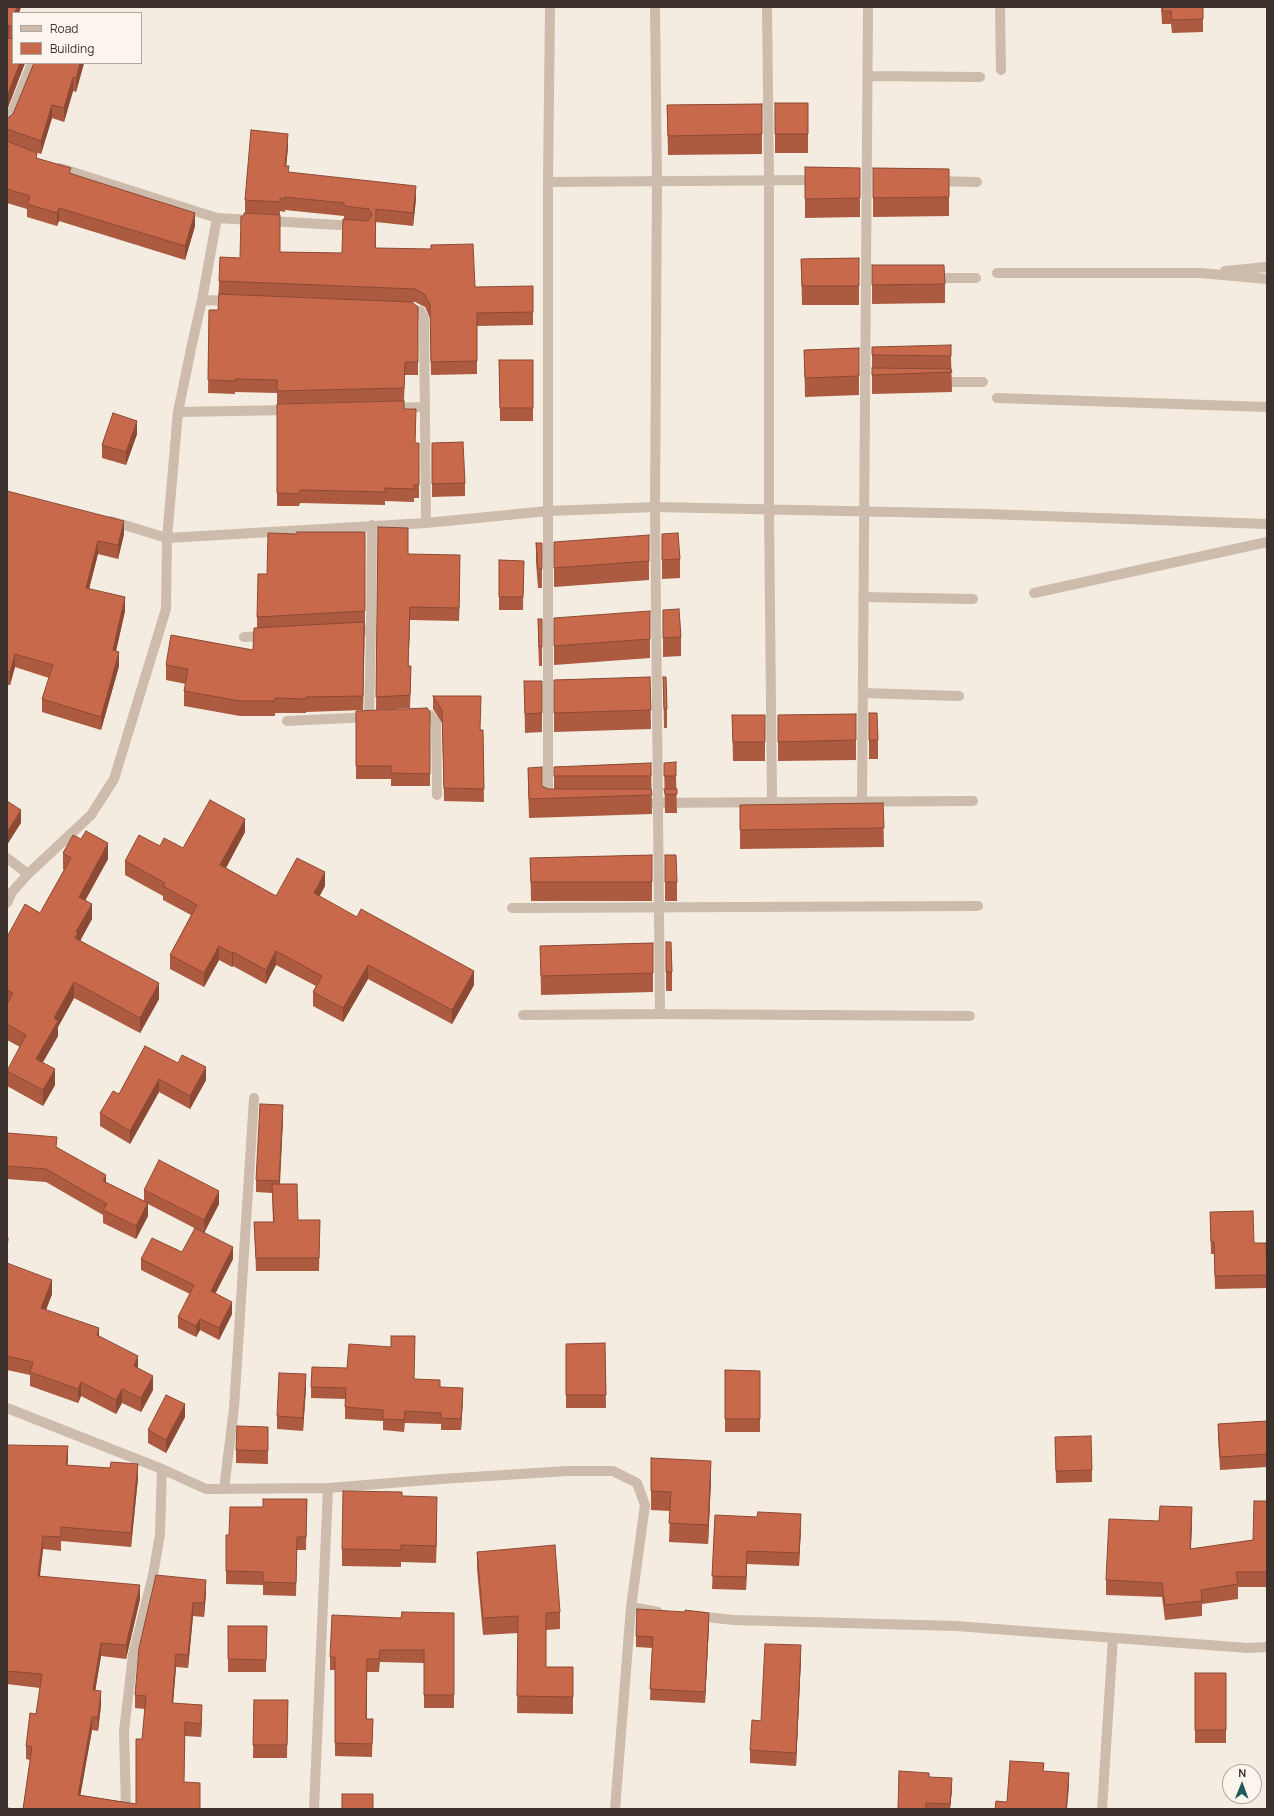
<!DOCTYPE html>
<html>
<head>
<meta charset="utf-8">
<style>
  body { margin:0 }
  #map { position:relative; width:1274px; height:1816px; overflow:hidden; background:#f4ebe1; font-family:Manrope,sans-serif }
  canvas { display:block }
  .frame { position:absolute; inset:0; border:8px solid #3b302b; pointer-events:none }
  .legend { position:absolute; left:12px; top:12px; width:130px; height:52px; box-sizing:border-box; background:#fbf5ee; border:1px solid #aea6a0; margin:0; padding:5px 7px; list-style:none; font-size:12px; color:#3b302b }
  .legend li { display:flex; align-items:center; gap:8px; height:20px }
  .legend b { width:20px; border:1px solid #aea6a0 }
  .north { position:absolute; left:1222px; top:1764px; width:40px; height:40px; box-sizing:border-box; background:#fbf5ee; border:1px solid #aea6a0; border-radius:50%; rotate:1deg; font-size:11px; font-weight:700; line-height:16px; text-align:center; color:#3b302b }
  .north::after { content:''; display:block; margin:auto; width:14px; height:18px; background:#1f5a5e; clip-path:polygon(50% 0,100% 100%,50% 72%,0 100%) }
</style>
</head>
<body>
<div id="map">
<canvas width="1274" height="1816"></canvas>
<div class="frame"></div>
<ul class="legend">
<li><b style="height:5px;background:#cdbbac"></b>Road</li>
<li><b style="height:11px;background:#c8694b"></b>Building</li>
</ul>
<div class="north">N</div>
</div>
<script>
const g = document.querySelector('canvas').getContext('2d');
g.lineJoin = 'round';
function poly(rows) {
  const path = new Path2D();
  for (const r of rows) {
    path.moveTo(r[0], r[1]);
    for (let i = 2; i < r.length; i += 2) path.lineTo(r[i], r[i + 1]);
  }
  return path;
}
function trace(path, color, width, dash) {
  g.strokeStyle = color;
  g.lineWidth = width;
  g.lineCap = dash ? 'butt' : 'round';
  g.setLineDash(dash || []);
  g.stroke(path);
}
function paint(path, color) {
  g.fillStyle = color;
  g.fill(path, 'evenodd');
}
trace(poly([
  [655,7,657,180,655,507,660,1014],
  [767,7,769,179,769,510,772,802],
  [1000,7,1001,70],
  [868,76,980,77],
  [7,125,32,63],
  [60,168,217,218,356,226],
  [935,181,977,182],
  [548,182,818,180],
  [1225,271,1267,267],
  [997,273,1200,273,1267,279],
  [932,278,976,278],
  [202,300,232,301],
  [404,308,420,311,424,318,426,523],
  [939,382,983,382],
  [997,398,1267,407],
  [390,408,425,407],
  [178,412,290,410],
  [111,521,167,538,426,523,548,511,655,507,987,514,1267,524],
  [1034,593,1267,542],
  [863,597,973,599],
  [371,630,372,525],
  [352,631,371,630,369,717],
  [244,637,266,636],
  [863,693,959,696],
  [417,714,430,715,436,723,437,795],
  [287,721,369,717],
  [548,802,548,182,550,7],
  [862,802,868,7],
  [638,803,973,801],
  [7,858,28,874],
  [7,903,12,892,28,874,91,815,114,779,166,609,167,538,178,412,192,344,202,300,217,218],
  [512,908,978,906],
  [523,1015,660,1014,970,1016],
  [7,1408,162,1469,206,1489,328,1488,441,1479,567,1471,613,1471,637,1483,645,1505,631,1607,658,1612],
  [224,1489,234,1408,254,1098],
  [696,1616,734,1620,956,1626,1248,1648,1267,1647],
  [126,1809,124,1731,133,1655,153,1575,160,1534,162,1469],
  [314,1809,328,1488],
  [615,1809,631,1607],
  [1102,1809,1113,1638]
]), '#cdbbac', 10);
paint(poly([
  [7,7,21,7,19,13,13,13,13,63,25,63,7,110],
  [1161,7,1203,7,1203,32,1172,33,1171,24,1162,24],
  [34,63,88,63,88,64,84,63,76,92,73,91,64,122,52,118,41,154,32,151,37,158,71,173,195,226,185,260,59,221,57,226,27,217,27,209,7,203,7,118,8,118,13,114],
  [775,103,808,134,808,153,775,153],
  [762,104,762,154,668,155,667,105],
  [288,147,286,166,289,172,416,199,413,226,376,222,376,248,475,287,533,312,533,325,477,326,477,374,431,375,430,318,425,307,415,302,412,302,418,307,418,375,405,375,404,401,277,404,277,393,235,392,235,394,208,393,209,310,218,310,219,281,240,258,280,252,342,253,344,216,285,210,285,212,280,211,280,215,245,213,245,200],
  [805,167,860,168,860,217,805,218],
  [873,168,949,169,949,216,873,217],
  [859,258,859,305,802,305,801,259],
  [872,265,945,284,945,303,872,304],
  [872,347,951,356,952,392,872,394],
  [859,348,859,395,805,397,804,350],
  [499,360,533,360,533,421,500,421],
  [277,404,404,409,416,422,415,443,419,443,419,498,414,498,414,502,385,501,385,505,300,503,299,506,277,506],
  [137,434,126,465,102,458,102,445],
  [432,443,465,483,465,496,432,497],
  [7,491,124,534,118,559,98,554,89,588,125,611,116,651,119,666,101,730,42,712,42,699,49,678,15,667,10,685,7,685],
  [378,527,408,554,460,568,459,621,410,620,408,666,411,679,410,708,376,710],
  [365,532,365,624,363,710,306,712,306,713,275,713,275,716,240,716,184,706,184,691,186,684,166,680,166,665,253,650,257,628,257,617,267,574,297,534],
  [662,534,680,559,680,578,662,579],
  [554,542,649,561,649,580,554,587],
  [536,543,542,543,542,588,538,588,536,562],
  [499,560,524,561,523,610,499,610],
  [663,610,681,637,681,656,663,657],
  [554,618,650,639,650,658,554,665],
  [538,619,542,638,542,666,539,666,538,638],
  [650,677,651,729,554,732,554,680],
  [663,677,667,709,667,728,664,728],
  [524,681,542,681,542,732,525,733],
  [433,696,481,730,483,730,484,802,444,801,442,723,433,709],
  [356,711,430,712,430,786,391,786,391,779,356,779],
  [869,713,878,740,878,759,869,759],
  [856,714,856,760,778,761,778,715],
  [732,715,765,715,765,761,733,761],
  [651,763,652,814,529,818,528,787,528,768,542,786,548,789,554,789,554,767],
  [664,763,676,776,677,813,665,813],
  [883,803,884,847,740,849,740,805],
  [245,832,226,868,276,896,325,886,319,896,474,985,452,1024,368,979,343,1022,313,1006,313,992,316,986,276,965,266,984,233,966,232,967,219,960,204,987,170,969,170,955,191,915,163,900,163,896,125,875,125,861,160,846,183,848],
  [63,853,108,859,85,900,92,919,80,940,159,999,140,1033,74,998,58,1027,58,1036,43,1062,55,1085,43,1106,7,1086,7,1071,20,1047,7,1040,7,937,40,913,64,870,63,869],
  [652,855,652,901,531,901,530,858],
  [665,855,677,882,677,901,665,901],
  [666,942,672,972,672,991,666,991],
  [653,943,653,992,541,995,540,946],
  [145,1046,206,1080,190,1109,159,1092,130,1144,100,1126,100,1113,119,1094],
  [283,1118,280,1184,298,1220,320,1220,319,1271,256,1271,254,1222,273,1222,272,1193,256,1192,256,1180],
  [7,1133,57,1147,106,1182,144,1201,144,1190,219,1204,204,1233,148,1204,148,1216,136,1239,103,1223,103,1215,46,1182,7,1179],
  [1210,1212,1267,1263,1267,1288,1215,1289,1214,1254,1211,1254],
  [7,1238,8,1252,7,1263,52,1294,46,1310,99,1336,138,1368,153,1390,141,1412,122,1403,116,1414,81,1396,78,1403,30,1386,30,1375,7,1370],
  [182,1252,233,1259,215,1294,232,1314,219,1340,200,1330,196,1337,178,1328,178,1317,190,1294,141,1270,141,1259],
  [605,1343,606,1408,566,1408,566,1344],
  [347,1368,414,1379,440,1387,463,1399,461,1430,441,1430,441,1424,405,1423,404,1432,383,1430,383,1421,345,1419,345,1399,311,1398,311,1387],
  [725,1370,760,1371,760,1432,725,1432],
  [306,1387,303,1431,277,1429,277,1416],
  [185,1417,166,1453,148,1443,148,1430],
  [1267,1421,1267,1467,1220,1470,1218,1437,1218,1424],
  [268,1427,268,1464,236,1463,236,1450],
  [1055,1437,1092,1470,1092,1482,1056,1483],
  [7,1445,68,1460,67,1465,138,1478,131,1547,61,1541,61,1551,43,1549,40,1576,140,1599,126,1659,101,1656,95,1691,101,1705,98,1731,92,1730,80,1795,136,1804,145,1709,135,1708,135,1695,156,1575,206,1593,204,1617,193,1616,188,1668,176,1667,173,1703,202,1719,201,1737,185,1736,184,1782,200,1809,23,1809,30,1760,26,1759,26,1746,36,1714,40,1688,7,1684],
  [651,1458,711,1480,708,1544,669,1542,670,1511,651,1510],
  [402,1496,437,1515,436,1563,401,1562,401,1567,342,1566,342,1549],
  [307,1499,306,1550,297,1550,296,1596,263,1595,263,1585,226,1584,226,1571,229,1535,263,1507],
  [1267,1501,1267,1587,1238,1587,1238,1599,1202,1604,1202,1616,1165,1620,1162,1597,1106,1595,1106,1580,1159,1521,1192,1522,1191,1549,1253,1540],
  [715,1515,801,1527,799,1566,747,1564,746,1590,712,1589],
  [477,1552,560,1612,560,1629,546,1630,546,1667,573,1667,573,1714,517,1713,518,1633,483,1635,477,1569],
  [454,1613,454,1708,424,1708,424,1663,380,1662,379,1672,367,1672,367,1719,373,1719,372,1757,335,1756,335,1670,330,1670,330,1657,401,1618],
  [709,1624,705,1703,650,1700,652,1648,636,1647,636,1636],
  [228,1626,267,1626,266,1672,228,1672],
  [801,1658,796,1766,750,1763,750,1750],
  [1195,1673,1226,1673,1226,1743,1195,1743],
  [254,1700,288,1700,287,1758,253,1758],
  [929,1777,952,1789,950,1809,898,1809]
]), '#ac5a40');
paint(poly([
  [17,7,21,7,19,13,15,13],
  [9,25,9,39,7,39,7,26],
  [20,63,25,63,7,110,7,96],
  [80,63,84,63,76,92,76,78],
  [73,77,73,91,64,122,64,108],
  [52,105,52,118,41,154,41,141],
  [288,134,288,147,285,179,285,166],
  [416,186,416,199,413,226,413,213],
  [59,208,59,221,57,226,57,213],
  [195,213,195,226,185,260,185,246],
  [137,421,137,434,126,465,126,452],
  [124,521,124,534,118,559,118,545],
  [98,541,98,554,86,601,86,588],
  [460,555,460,568,459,621,459,608],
  [125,597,125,611,113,664,113,650],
  [410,607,410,620,408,679,408,666],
  [364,622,364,637,363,710,363,696],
  [119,652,119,666,101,730,101,717],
  [15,654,15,667,10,685,10,672],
  [21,810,21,823,7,845,7,832],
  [245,819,245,832,220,879,220,865],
  [108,843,108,859,79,912,79,897],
  [325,872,325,886,314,907,314,893],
  [92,904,92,919,78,945,75,938,76,932],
  [219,946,219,960,204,987,204,973],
  [276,951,276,965,266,984,266,970],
  [233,952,233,966,232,967,232,953],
  [368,965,368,979,343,1022,343,1008],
  [474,971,474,985,452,1024,452,1010],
  [74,982,74,998,58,1027,58,1036,36,1074,36,1059,54,1018],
  [159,983,159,999,140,1033,140,1018],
  [206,1067,206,1080,190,1109,190,1096],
  [55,1069,55,1085,43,1106,43,1090],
  [159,1079,159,1092,130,1144,130,1131],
  [283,1105,283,1118,279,1194,279,1181],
  [106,1175,106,1188,103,1181],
  [219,1191,219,1204,204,1233,204,1220],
  [148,1203,148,1216,136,1239,136,1226],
  [8,1238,8,1252,7,1264,7,1250],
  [233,1247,233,1259,211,1302,211,1291],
  [52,1280,52,1294,41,1323,41,1308],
  [232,1302,232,1314,219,1340,219,1328],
  [200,1319,200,1330,196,1337,196,1326],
  [99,1328,99,1342,97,1335],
  [138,1356,138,1371,134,1366],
  [306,1374,306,1387,303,1431,303,1418],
  [153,1376,153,1390,141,1412,141,1398],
  [81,1382,81,1396,78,1403,78,1389],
  [463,1388,463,1399,461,1430,461,1419],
  [122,1389,122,1403,116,1414,116,1400],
  [185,1404,185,1417,166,1453,166,1440],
  [68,1446,68,1460,66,1479,66,1465],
  [711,1461,711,1480,708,1544,708,1525],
  [138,1464,138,1478,131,1547,131,1533],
  [437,1497,437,1515,436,1563,436,1546],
  [1192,1507,1192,1522,1190,1564,1190,1549],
  [801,1514,801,1527,799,1566,799,1553],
  [43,1536,43,1549,38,1590,38,1576],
  [747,1551,747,1564,746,1590,746,1577],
  [206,1580,206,1593,204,1617,204,1603],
  [140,1585,140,1599,126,1659,126,1645],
  [193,1603,193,1616,188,1668,188,1655],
  [709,1613,709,1624,705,1703,705,1692],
  [101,1643,101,1656,93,1704,93,1690],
  [801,1645,801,1658,796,1766,796,1753],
  [176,1654,176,1667,172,1716,172,1703],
  [101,1691,101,1705,98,1731,98,1717],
  [202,1705,202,1719,201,1737,201,1724],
  [92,1717,92,1730,78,1809,78,1795],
  [1069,1773,1069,1786,1067,1809,1066,1809],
  [952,1778,952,1789,950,1809,950,1804]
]), '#8c4a34');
const building = poly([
  [7,7,17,7,15,12,21,13,13,13,13,27,9,25,7,26,7,7],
  [1162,7,1203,7,1203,19,1172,20,1171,11,1162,11,1162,7],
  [7,38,13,39,13,63,20,63,7,96,7,38],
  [34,63,80,63,76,78,73,77,64,108,52,105,41,141,7,129,7,118,8,118,13,114,34,63],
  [775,103,808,103,808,134,775,134,775,103],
  [762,104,762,134,668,136,667,105,762,104],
  [251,130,288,134,285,166,289,166,288,172,416,186,413,213,376,209,375,248,431,249,431,245,473,244,475,287,533,286,533,312,477,313,477,361,431,362,430,305,425,295,415,289,219,281,220,257,240,258,241,216,244,216,244,213,280,215,280,252,342,253,343,219,366,221,369,220,372,215,369,209,344,206,344,203,285,197,285,199,280,198,280,202,245,200,251,130],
  [7,141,37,153,36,158,71,168,69,173,195,213,185,246,59,208,57,213,27,204,30,196,7,189,7,141],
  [805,167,860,168,860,198,805,199,805,167],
  [873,168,949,169,949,197,873,198,873,168],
  [859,258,859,286,802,286,801,259,859,258],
  [872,265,944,265,945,284,872,285,872,265],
  [219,294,412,302,418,307,418,362,405,362,404,388,277,391,277,380,235,379,235,381,208,380,209,310,218,310,219,294],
  [951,345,951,356,872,355,872,347,951,345],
  [859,348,859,376,805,378,804,350,859,348],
  [499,360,533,360,533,408,500,408,499,360],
  [872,368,951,369,952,372,872,375,872,368],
  [404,401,404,409,416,409,415,443,419,443,419,485,414,485,414,489,385,488,385,492,300,490,299,494,277,493,277,404,404,401],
  [113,413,137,421,126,452,102,445,113,413],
  [463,442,465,483,432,484,432,443,463,442],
  [7,491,124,521,118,545,98,541,86,588,125,597,113,650,119,652,101,717,42,699,53,665,15,654,10,672,7,671,7,491],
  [378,527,408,528,408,554,460,555,459,608,410,607,408,666,411,666,410,695,376,697,378,527],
  [297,532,365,532,365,611,257,617,258,574,267,574,268,533,297,534,297,532],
  [678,533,680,559,662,560,662,534,678,533],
  [649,535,649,561,554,568,554,542,649,535],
  [536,543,542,543,542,569,538,569,536,543],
  [499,560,524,561,523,597,499,597,499,560],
  [679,609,681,637,663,638,663,610,679,609],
  [650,611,650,639,554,646,554,618,650,611],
  [538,619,542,619,542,647,539,647,538,619],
  [364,622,363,696,306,697,306,699,275,698,275,701,240,701,184,691,188,669,166,665,171,635,253,650,254,628,364,622],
  [650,677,651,710,554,713,554,680,650,677],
  [663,677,666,677,667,709,664,709,663,677],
  [524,681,542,681,542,713,525,714,524,681],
  [433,696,481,696,480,730,483,730,484,789,444,788,442,710,433,696],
  [427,708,430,712,430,774,391,773,391,766,356,766,356,711,427,708],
  [869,713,877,713,878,740,869,740,869,713],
  [856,714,856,740,778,742,778,715,856,714],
  [732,715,765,715,765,742,733,742,732,715],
  [676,762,676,776,664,776,664,763,676,762],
  [651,763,651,776,554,776,554,767,651,763],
  [542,767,542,786,548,789,651,789,652,795,529,799,528,768,542,767],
  [664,789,677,789,677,794,665,794,664,789],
  [210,800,245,819,220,865,276,896,297,858,325,872,314,893,357,917,361,909,474,971,452,1010,368,965,343,1008,313,992,322,976,276,951,266,970,233,952,232,953,219,946,204,973,170,955,197,905,163,886,165,883,125,861,139,835,160,846,164,838,183,848,210,800],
  [7,801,21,810,7,832,7,801],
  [883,803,884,828,740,830,740,805,883,803],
  [86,831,108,843,79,897,92,904,76,932,78,933,75,938,159,983,140,1018,74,982,54,1018,58,1021,36,1059,55,1069,43,1090,7,1071,26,1035,7,1024,7,1004,13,993,7,990,7,937,25,904,40,913,71,858,63,853,73,835,81,839,86,831],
  [652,855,652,882,531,882,530,858,652,855],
  [665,855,676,855,677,882,665,882,665,855],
  [666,942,671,942,672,972,666,972,666,942],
  [653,943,653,973,541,976,540,946,653,943],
  [145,1046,178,1063,182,1055,206,1067,190,1096,159,1079,130,1131,100,1113,113,1091,119,1094,145,1046],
  [260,1104,283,1105,279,1181,256,1180,260,1104],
  [7,1133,57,1137,56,1147,106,1175,103,1181,148,1203,136,1226,103,1210,107,1204,46,1169,7,1166,7,1133],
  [159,1160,219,1191,204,1220,144,1190,159,1160],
  [272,1184,297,1184,298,1220,320,1220,319,1258,256,1258,254,1222,274,1222,272,1184],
  [1253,1211,1254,1243,1266,1243,1267,1275,1215,1276,1214,1242,1211,1242,1210,1212,1253,1211],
  [195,1228,233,1247,211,1291,232,1302,219,1328,200,1319,196,1326,178,1317,194,1285,141,1259,152,1238,182,1252,195,1228],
  [7,1238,8,1238,7,1250,7,1238],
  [7,1263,52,1280,41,1308,99,1328,97,1335,138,1356,134,1366,153,1376,141,1398,122,1389,116,1400,81,1382,78,1389,30,1372,33,1362,7,1356,7,1263],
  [391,1336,415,1336,414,1379,440,1380,440,1387,463,1388,461,1419,441,1418,441,1413,405,1411,404,1420,383,1419,383,1410,345,1407,346,1388,311,1387,312,1367,347,1368,349,1344,391,1347,391,1336],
  [605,1343,606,1395,566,1395,566,1344,605,1343],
  [725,1370,760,1371,760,1419,725,1419,725,1370],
  [279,1373,306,1374,303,1418,277,1416,279,1373],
  [166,1395,185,1404,166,1440,148,1430,166,1395],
  [1267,1421,1267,1454,1220,1457,1218,1424,1267,1421],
  [237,1426,268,1427,268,1451,236,1450,237,1426],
  [1091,1436,1092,1470,1056,1471,1055,1437,1091,1436],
  [7,1445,68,1446,66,1465,110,1468,111,1462,138,1464,131,1533,61,1527,61,1537,43,1536,38,1576,140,1585,126,1645,101,1643,93,1690,101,1691,98,1717,92,1717,78,1795,136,1804,136,1739,142,1739,146,1696,135,1695,139,1648,156,1575,206,1580,204,1603,193,1603,188,1655,176,1654,172,1703,202,1705,201,1724,185,1722,184,1782,200,1783,200,1809,23,1809,32,1747,26,1746,30,1713,36,1714,42,1674,7,1671,7,1445],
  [651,1458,711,1461,708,1525,669,1523,671,1492,651,1491,651,1458],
  [343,1491,402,1492,402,1496,437,1497,436,1546,401,1545,401,1550,342,1549,343,1491],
  [263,1499,307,1499,306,1537,297,1537,296,1583,263,1582,263,1572,226,1571,226,1535,229,1535,230,1507,263,1507,263,1499],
  [1254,1501,1267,1501,1267,1572,1236,1572,1238,1584,1201,1590,1202,1601,1165,1605,1162,1583,1106,1580,1109,1519,1159,1521,1160,1506,1192,1507,1190,1549,1253,1540,1254,1501],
  [758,1512,801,1514,799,1553,747,1551,746,1577,712,1576,715,1515,757,1517,758,1512],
  [555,1545,560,1612,546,1613,546,1667,573,1667,573,1697,517,1696,518,1616,483,1618,477,1552,555,1545],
  [637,1609,685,1612,685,1610,709,1613,705,1692,650,1689,653,1637,636,1636,637,1609],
  [402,1612,454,1613,454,1695,424,1695,424,1650,380,1650,379,1659,367,1659,366,1719,373,1719,372,1744,335,1743,335,1657,330,1657,332,1615,401,1618,402,1612],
  [228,1626,267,1626,266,1660,228,1659,228,1626],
  [765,1644,801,1645,796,1753,750,1750,752,1720,761,1721,765,1644],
  [1195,1673,1226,1673,1226,1730,1195,1730,1195,1673],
  [254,1700,288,1700,287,1745,253,1745,254,1700],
  [1010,1761,1044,1763,1043,1771,1069,1773,1066,1809,995,1809,996,1801,1007,1802,1010,1761],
  [899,1771,929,1773,929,1777,952,1778,950,1804,926,1803,926,1809,898,1809,899,1771],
  [342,1794,373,1794,373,1809,342,1809,342,1794],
  [7,1808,16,1809,7,1809,7,1808]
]);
paint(building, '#c8694b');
trace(building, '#8c4a34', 1);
</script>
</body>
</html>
